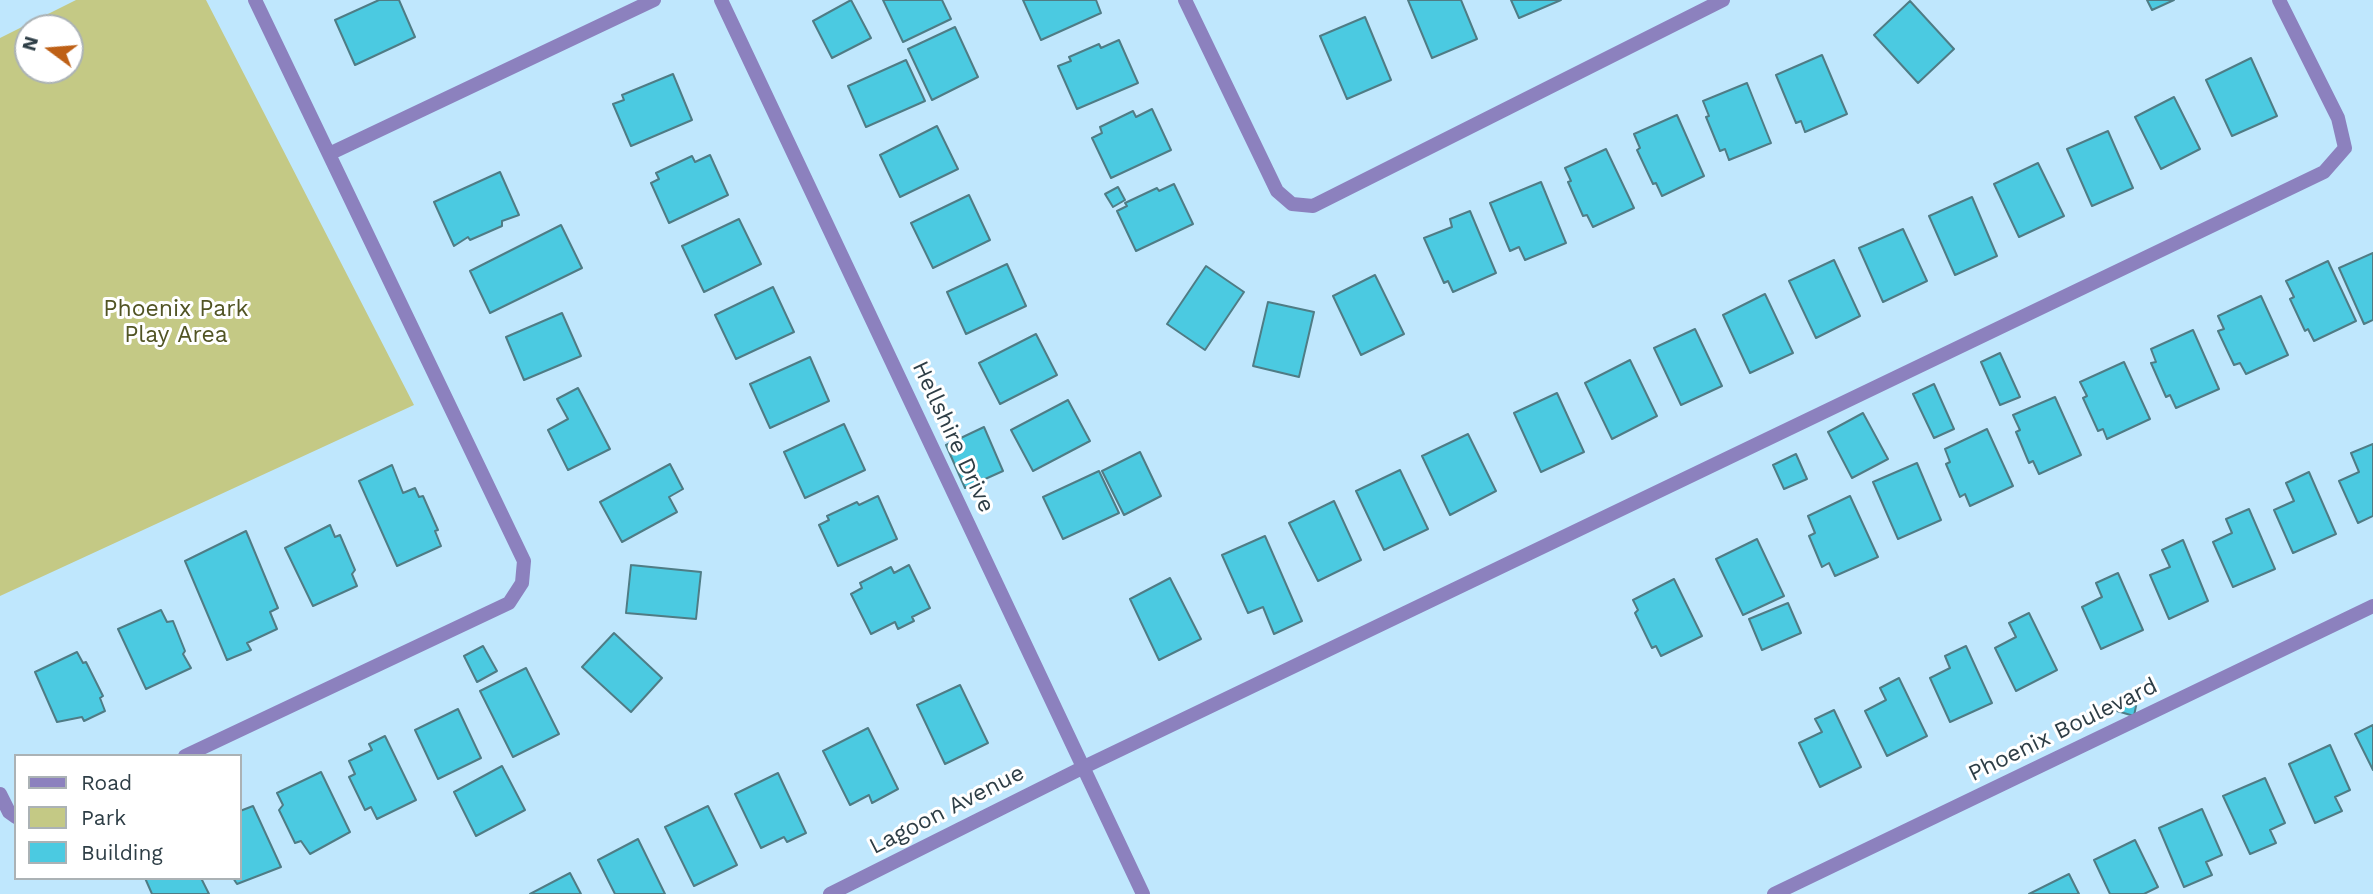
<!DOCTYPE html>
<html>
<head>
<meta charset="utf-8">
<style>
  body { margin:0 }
  #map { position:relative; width:2373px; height:894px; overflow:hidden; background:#bfe7fd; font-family:"Work Sans",sans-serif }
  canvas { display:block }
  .legend { position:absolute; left:14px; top:754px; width:228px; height:126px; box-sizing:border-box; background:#fff; border:2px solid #abb2b5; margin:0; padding:9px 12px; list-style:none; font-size:21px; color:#2e3e46 }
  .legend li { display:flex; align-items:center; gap:14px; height:35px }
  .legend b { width:35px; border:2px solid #abb2b5 }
  .north { position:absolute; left:14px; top:14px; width:70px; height:70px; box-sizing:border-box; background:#fff; border:2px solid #abb2b5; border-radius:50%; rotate:286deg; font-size:19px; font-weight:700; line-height:28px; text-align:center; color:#2e3e46 }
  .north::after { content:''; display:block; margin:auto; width:24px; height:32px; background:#be6016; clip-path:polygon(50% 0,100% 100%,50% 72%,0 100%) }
</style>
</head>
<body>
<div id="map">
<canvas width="2373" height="894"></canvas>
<ul class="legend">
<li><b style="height:9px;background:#8c81be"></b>Road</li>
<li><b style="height:19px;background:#c4c985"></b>Park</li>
<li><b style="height:19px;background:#4bcae1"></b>Building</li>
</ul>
<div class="north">N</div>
</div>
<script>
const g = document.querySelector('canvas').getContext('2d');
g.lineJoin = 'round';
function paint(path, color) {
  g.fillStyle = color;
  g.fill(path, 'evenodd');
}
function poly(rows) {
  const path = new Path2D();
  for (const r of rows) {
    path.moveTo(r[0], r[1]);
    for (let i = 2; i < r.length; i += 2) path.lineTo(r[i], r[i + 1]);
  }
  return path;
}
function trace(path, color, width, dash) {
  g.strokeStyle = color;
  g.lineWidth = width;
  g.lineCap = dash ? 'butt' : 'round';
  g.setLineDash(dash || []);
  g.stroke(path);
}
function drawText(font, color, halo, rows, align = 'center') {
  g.font = font + ' "Work Sans",sans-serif';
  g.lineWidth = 6;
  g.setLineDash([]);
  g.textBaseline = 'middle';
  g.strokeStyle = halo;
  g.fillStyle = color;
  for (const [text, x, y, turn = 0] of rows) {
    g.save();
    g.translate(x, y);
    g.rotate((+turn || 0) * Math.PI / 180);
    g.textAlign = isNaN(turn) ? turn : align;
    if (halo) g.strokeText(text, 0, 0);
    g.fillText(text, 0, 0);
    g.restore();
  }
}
paint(poly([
  [76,0,206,0,414,405,0,596,0,38],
  [28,28,70,28,70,70,28,70]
]), '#c4c985');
const building = poly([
  [379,0,399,0,415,37,355,65,335,20,379,0],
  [851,0,871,38,832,58,813,21,851,0],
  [883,0,942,0,951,19,903,42,883,0],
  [1023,0,1096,0,1101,13,1041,40,1023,0],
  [1408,0,1461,0,1477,39,1432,58,1408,0],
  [1511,0,1561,0,1519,18,1511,0],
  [2147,0,2174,0,2152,10,2147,0],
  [1910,1,1954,49,1918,83,1874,35,1910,1],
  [1365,17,1391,80,1347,99,1320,36,1365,17],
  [955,27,978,77,932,100,908,49,955,27],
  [1119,40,1138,83,1077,109,1058,66,1071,61,1069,57,1099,44,1101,48,1119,40],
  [1822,55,1847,114,1805,132,1801,121,1796,123,1776,75,1822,55],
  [2251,58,2277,116,2232,136,2206,80,2251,58],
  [906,60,925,101,866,127,848,86,906,60],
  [673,74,692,120,631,146,613,104,624,100,622,95,673,74],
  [1747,83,1771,143,1729,160,1725,149,1720,151,1706,117,1709,116,1703,101,1747,83],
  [2174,97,2200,149,2161,169,2135,117,2174,97],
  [1152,109,1171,150,1111,178,1092,138,1102,133,1100,127,1133,111,1136,117,1152,109],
  [1677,115,1704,176,1662,196,1656,183,1653,184,1637,150,1640,148,1634,134,1677,115],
  [937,126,958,169,900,197,880,155,937,126],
  [2108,131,2133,188,2092,206,2067,149,2108,131],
  [1606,149,1634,208,1593,227,1587,215,1583,216,1568,182,1571,181,1565,168,1606,149],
  [710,155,728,195,669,223,651,183,659,179,656,173,692,156,695,162,710,155],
  [2038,163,2064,216,2019,237,1994,184,2038,163],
  [500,172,519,215,502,221,502,226,470,240,468,237,454,246,434,202,500,172],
  [1541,182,1566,243,1525,260,1519,247,1510,251,1490,203,1541,182],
  [1174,184,1193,224,1136,251,1117,211,1127,206,1125,203,1157,188,1159,191,1174,184],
  [1118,187,1125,200,1113,207,1105,194,1118,187],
  [969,195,990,240,933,268,911,223,969,195],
  [1972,197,1997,256,1955,275,1929,216,1972,197],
  [1470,211,1496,273,1453,292,1448,281,1444,283,1424,238,1452,227,1450,219,1470,211],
  [739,219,761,264,704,292,682,246,739,219],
  [561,225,582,268,490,313,470,271,561,225],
  [1903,229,1927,281,1883,302,1859,248,1903,229],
  [2373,253,2373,320,2364,324,2339,268,2373,253],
  [1834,260,1860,316,1816,338,1789,281,1834,260],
  [2328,261,2356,321,2314,341,2308,329,2305,331,2290,299,2294,297,2286,281,2328,261],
  [1007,264,1026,306,966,334,947,292,1007,264],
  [1206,266,1244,292,1205,350,1167,324,1206,266],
  [1375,275,1404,334,1361,355,1333,296,1375,275],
  [773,287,794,332,736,359,715,315,773,287],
  [1765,294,1793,353,1750,373,1723,315,1765,294],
  [2261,296,2288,355,2246,374,2240,363,2234,365,2218,331,2224,329,2218,316,2261,296],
  [1268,302,1314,312,1299,377,1253,366,1268,302],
  [562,313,581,356,524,380,506,337,562,313],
  [1695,329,1722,386,1681,405,1654,348,1695,329],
  [2193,330,2219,389,2176,408,2170,395,2166,397,2151,363,2156,362,2151,349,2193,330],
  [1036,334,1057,375,1000,404,979,363,1036,334],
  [2000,353,2020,397,2000,405,1981,362,2000,353],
  [810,357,829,401,770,428,750,384,810,357],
  [1630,360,1657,416,1612,439,1585,383,1630,360],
  [2124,362,2150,419,2107,439,2103,429,2098,431,2083,398,2087,396,2080,382,2124,362],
  [1934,384,1954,429,1934,438,1913,394,1934,384],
  [578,388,610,449,568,470,548,430,568,419,557,399,578,388],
  [1557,393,1584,452,1541,472,1514,413,1557,393],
  [2055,397,2081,455,2039,474,2033,461,2029,463,2016,432,2020,430,2013,415,2055,397],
  [1068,400,1090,441,1033,471,1011,430,1068,400],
  [1863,413,1888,459,1852,478,1828,432,1863,413],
  [844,424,865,470,805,498,784,452,844,424],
  [984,427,1003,471,965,488,946,445,984,427],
  [1987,429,2013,486,1970,506,1965,494,1960,497,1946,464,1950,462,1945,449,1987,429],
  [1468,434,1496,491,1450,515,1422,456,1468,434],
  [2373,444,2373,516,2358,523,2339,481,2359,472,2351,453,2373,444],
  [1140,452,1161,496,1124,515,1102,471,1140,452],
  [1796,454,1807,479,1784,489,1773,465,1796,454],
  [1917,463,1941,520,1898,539,1873,482,1917,463],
  [670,464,683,489,669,497,677,512,622,542,600,502,670,464],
  [392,465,403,493,415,488,419,497,423,496,438,530,435,531,441,546,397,566,359,481,392,465],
  [1400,470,1428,529,1384,550,1356,491,1400,470],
  [1099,471,1119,513,1063,539,1043,497,1099,471],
  [2309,472,2336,534,2293,553,2274,510,2294,501,2286,483,2309,472],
  [878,496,897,539,838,566,819,525,829,520,827,516,857,502,859,505,878,496],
  [1850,496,1878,557,1835,576,1829,563,1822,567,1809,536,1815,533,1808,516,1850,496],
  [1334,501,1361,560,1318,581,1289,523,1334,501],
  [2249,509,2275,569,2233,587,2213,542,2232,533,2226,519,2249,509],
  [330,525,335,537,340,535,355,570,352,574,357,586,313,606,285,548,330,525],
  [246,531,278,608,270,612,277,629,247,643,251,650,227,660,185,561,246,531],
  [1265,536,1302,621,1274,634,1263,607,1248,613,1222,555,1265,536],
  [1757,539,1784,596,1743,615,1716,559,1757,539],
  [2183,540,2208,601,2169,619,2150,575,2170,567,2162,550,2183,540],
  [631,565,701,572,696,619,626,613,631,565],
  [909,565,930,608,912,617,914,621,898,629,895,622,871,634,851,594,862,588,860,583,891,567,894,573,909,565],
  [2118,573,2143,630,2101,649,2082,607,2102,597,2096,583,2118,573],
  [1170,578,1201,639,1159,660,1130,599,1170,578],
  [1674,579,1702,636,1661,656,1656,646,1652,648,1635,613,1638,610,1633,600,1674,579],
  [1788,603,1801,633,1762,650,1749,619,1788,603],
  [161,610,167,622,173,621,185,651,183,654,191,668,146,689,118,629,161,610],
  [2029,613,2057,670,2016,691,1995,648,2016,637,2009,623,2029,613],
  [614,633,662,678,631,712,582,667,614,633],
  [483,646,497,671,477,682,464,656,483,646],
  [1966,646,1992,703,1950,722,1930,678,1950,668,1945,656,1966,646],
  [77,652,83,663,86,662,103,696,100,698,105,711,84,721,82,717,57,722,35,672,77,652],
  [526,668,559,734,513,757,480,691,526,668],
  [1899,678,1927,736,1887,756,1865,711,1886,700,1880,688,1899,678],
  [960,685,988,743,945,764,917,705,960,685],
  [2121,696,2137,701,2134,716,2117,711,2121,696],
  [458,709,481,758,438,779,415,730,458,709],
  [1834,710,1861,767,1820,787,1799,743,1822,732,1815,719,1834,710],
  [2373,725,2373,770,2355,734,2373,725],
  [868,728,898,789,872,803,869,795,850,805,823,751,868,728],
  [385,736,416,800,377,819,371,807,365,810,349,777,355,774,349,761,372,750,369,744,385,736],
  [2330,745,2350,790,2335,797,2342,811,2315,823,2289,764,2330,745],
  [502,766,525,810,476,836,454,792,502,766],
  [321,772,350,832,310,854,301,841,295,843,279,810,283,805,277,793,321,772],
  [778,773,806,833,787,842,784,837,761,848,735,794,778,773],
  [2265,778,2285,823,2270,830,2276,843,2250,854,2223,796,2265,778],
  [253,806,281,867,237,884,233,878,240,878,240,811,253,806],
  [708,806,737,865,694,886,665,827,708,806],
  [2202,809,2222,855,2206,862,2212,875,2184,887,2159,828,2202,809],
  [638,839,665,894,615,894,598,860,638,839],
  [2135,840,2158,887,2144,894,2110,894,2094,860,2135,840],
  [570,873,581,894,530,894,570,873],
  [2069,874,2079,894,2029,894,2069,874],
  [145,878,201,878,209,894,152,894,145,878]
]);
paint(building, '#4bcae1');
trace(building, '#4f7c85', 2);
trace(poly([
  [721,0,1143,894],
  [1185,0,1277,191,1292,204,1313,206,1723,0],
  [329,154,654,0],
  [185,756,509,603,522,583,524,561,255,0],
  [0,794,9,812,16,817],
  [830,894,1084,767,2324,172,2345,148,2338,118,2279,0],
  [1774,894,2373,606]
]), '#8c81be', 14);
drawText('23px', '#515424', '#fff', [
  ["Phoenix Park",176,309],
  ["Play Area",176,335]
]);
drawText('23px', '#2e3e46', '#fff', [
  ["Hellshire Drive",953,437,65],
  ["Phoenix Boulevard",2063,730,-26],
  ["Lagoon Avenue",947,810,-27]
]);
</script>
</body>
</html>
